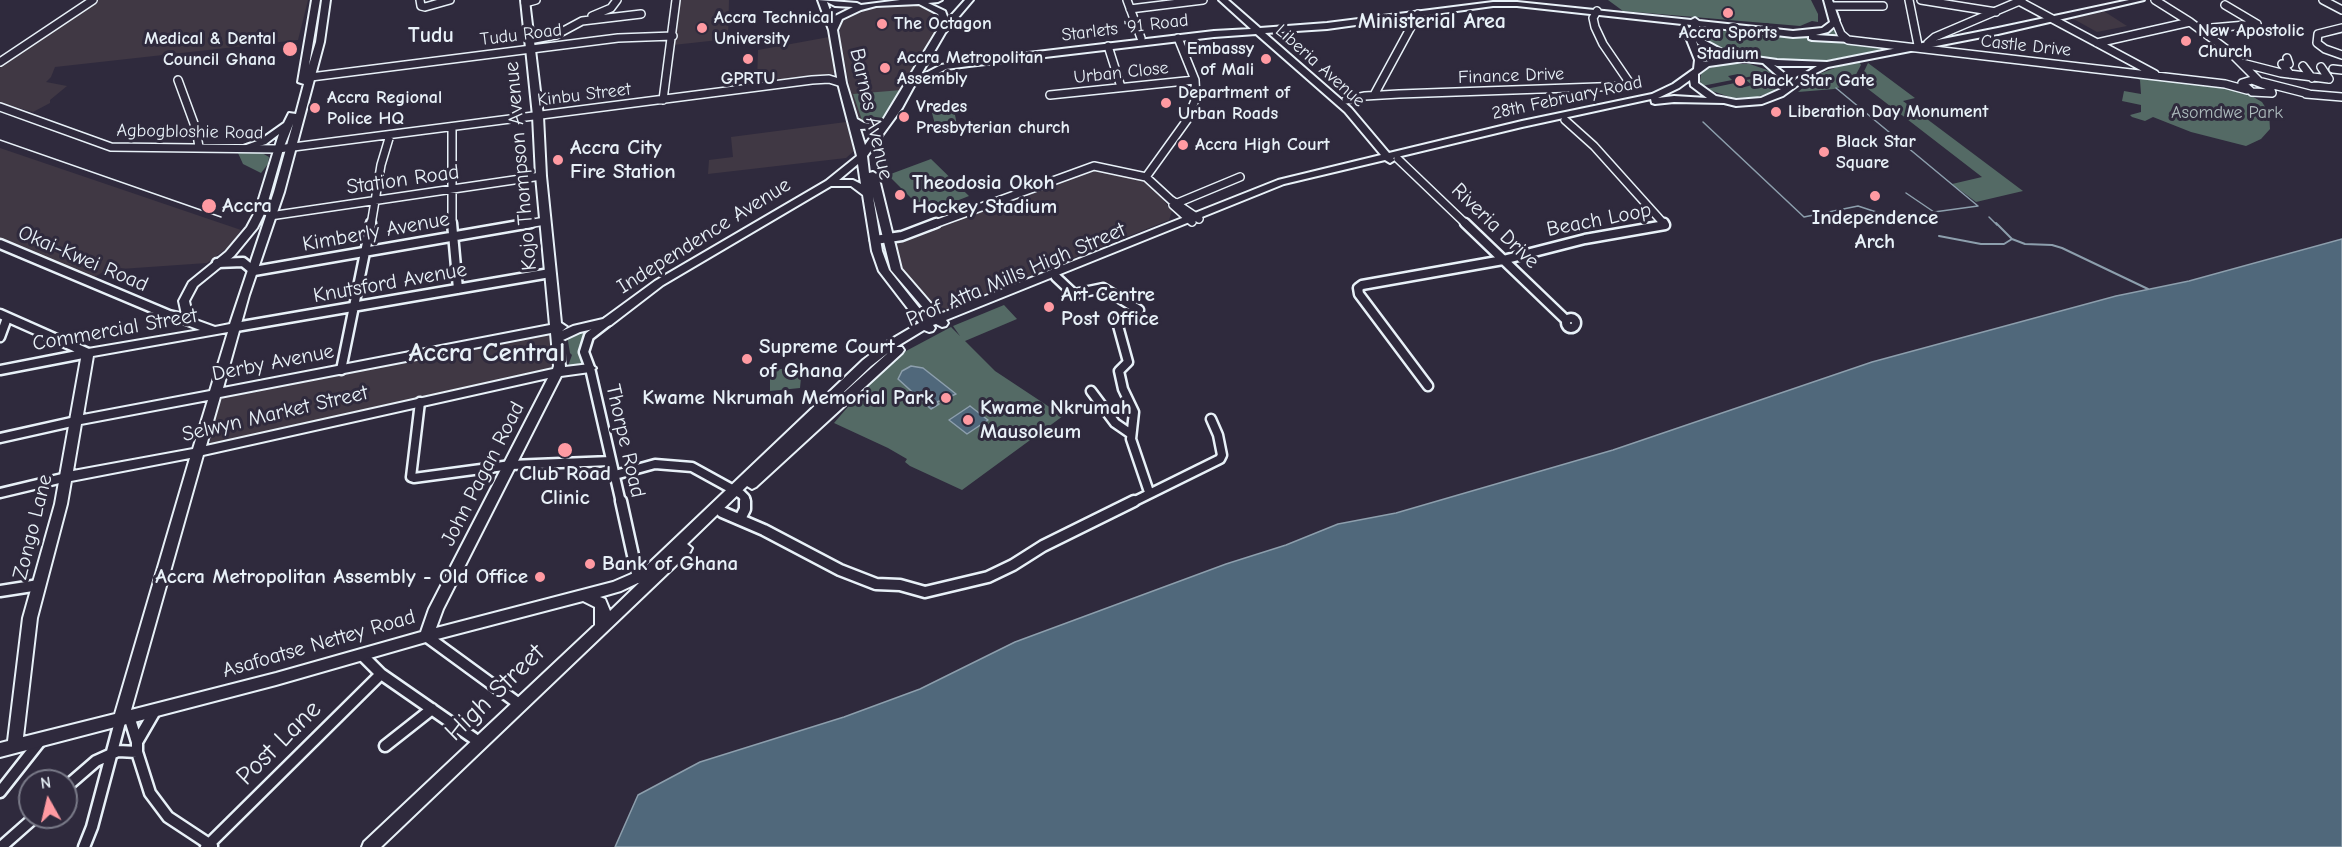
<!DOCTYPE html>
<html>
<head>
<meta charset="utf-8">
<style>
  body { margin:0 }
  #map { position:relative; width:2342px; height:847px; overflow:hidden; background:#2f2a3d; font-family:"Comic Neue",sans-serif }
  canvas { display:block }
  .north { position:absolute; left:18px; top:769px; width:60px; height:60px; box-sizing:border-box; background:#2f2a3d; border:2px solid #797a88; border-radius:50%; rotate:352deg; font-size:16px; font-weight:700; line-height:24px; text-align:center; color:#e8f1f8 }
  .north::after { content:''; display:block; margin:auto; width:21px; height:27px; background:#ff9aa2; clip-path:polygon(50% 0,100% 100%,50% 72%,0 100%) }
</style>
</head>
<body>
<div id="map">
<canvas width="2342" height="847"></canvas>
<div class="north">N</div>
</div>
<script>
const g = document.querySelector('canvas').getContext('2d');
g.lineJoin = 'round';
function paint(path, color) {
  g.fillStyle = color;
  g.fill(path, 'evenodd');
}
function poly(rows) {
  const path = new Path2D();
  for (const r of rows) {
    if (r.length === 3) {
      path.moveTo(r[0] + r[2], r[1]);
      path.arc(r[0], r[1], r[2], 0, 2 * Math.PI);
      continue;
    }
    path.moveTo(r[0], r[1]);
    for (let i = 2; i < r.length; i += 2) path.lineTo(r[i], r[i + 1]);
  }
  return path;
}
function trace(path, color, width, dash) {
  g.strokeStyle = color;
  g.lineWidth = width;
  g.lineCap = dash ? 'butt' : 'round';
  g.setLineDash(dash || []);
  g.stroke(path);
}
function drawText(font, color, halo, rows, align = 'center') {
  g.font = font + ' "Comic Neue",sans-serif';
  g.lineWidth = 6;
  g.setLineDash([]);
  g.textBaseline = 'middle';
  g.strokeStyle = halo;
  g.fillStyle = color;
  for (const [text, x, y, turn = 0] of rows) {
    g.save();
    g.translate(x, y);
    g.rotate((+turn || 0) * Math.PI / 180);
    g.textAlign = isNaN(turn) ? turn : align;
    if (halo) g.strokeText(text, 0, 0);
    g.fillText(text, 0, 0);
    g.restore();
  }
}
paint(poly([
  [96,0,308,0,298,40,55,67,51,77,46,82,67,86,50,100,50,103,33,112,0,103,0,67],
  [677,0,729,0,728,39,673,45],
  [927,2,946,12,928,49,881,124,863,125,856,120,840,39,840,19,845,15,869,8],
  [2102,10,2127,26,2097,32,2070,17],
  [829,37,837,70,833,74,757,82,758,50],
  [846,122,854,151,846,158,708,174,709,160,733,157,731,137],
  [0,148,47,164,241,230,231,245,207,263,106,270,93,278,0,239],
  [1091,169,1143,178,1166,200,1164,201,1172,211,1169,220,944,310,935,310,897,265,892,242],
  [551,330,552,373,209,446,220,398]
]), '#403844');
paint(poly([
  [1608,0,1811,0,1818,14,1818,22,1812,21,1800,26,1623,11],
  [1836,28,1838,35,1893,48,1828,60,1779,61,1728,54,1705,43,1700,36,1700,29,1802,38,1818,37],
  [1858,59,1861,65,1851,84,1834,89,1798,92,1819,74],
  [1868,63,1915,98,1903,101,2023,191,1976,202,1952,184,1982,177,1859,82],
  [1725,64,1750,64,1773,72,1743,78,1738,74,1728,76,1732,80,1702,86,1700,81,1701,74,1706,69],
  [1776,75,1779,86,1774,91,1757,97,1733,98,1706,89,1735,83,1741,88,1752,85,1746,80],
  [2130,75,2236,87,2262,102,2269,113,2270,129,2261,139,2246,146,2191,132,2153,117,2145,121,2132,117,2130,115,2141,112,2141,105,2122,101,2124,91,2141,94,2140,80],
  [902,90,883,120,863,123,853,94],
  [954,110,957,125,936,128,932,113],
  [250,151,262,153,269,157,268,164,261,173,243,164,238,153],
  [931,159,969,196,926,213,888,175],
  [1004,305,1017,319,965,341,995,371,1063,416,962,490,910,466,905,462,907,459,888,448,834,423,871,380,906,351,951,327,960,336,953,326],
  [586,330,579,348,582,363,568,366,572,355,570,353,567,335],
  [802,367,800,388,770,391,770,370]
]), '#546a65');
const water = poly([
  [2342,239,2342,847,615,847,638,795,700,762,844,717,920,689,1015,642,1226,564,1286,545,1338,524,1396,513,1613,450,1872,362,2116,296,2189,281,2342,239],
  [911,366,923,368,956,394,937,402,939,404,931,409,898,379,902,371,911,366],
  [970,406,988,420,967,434,949,420,970,406]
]);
paint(water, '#50687b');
trace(water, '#8d9fad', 1.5);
trace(poly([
  [1836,88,1978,206],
  [1703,122,1804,217,1858,206,1916,225],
  [1906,193,1934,212,1978,206],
  [1989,217,1997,225]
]), '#8d9fad', 1.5);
trace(poly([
  [1911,223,1916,225],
  [1996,223,2012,239,2025,244,2052,245,2062,248,2148,289],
  [1939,236,1981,244,2004,244,2012,239]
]), '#8d9fad', 2);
const minorFar2 = poly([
  [420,0,421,6,425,7,450,0],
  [1127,0,1141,38],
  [1909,0,1918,45],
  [1921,0,1996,12],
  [2017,0,2155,74],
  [2155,0,2190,22,2230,52,2259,81],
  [2323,0,2342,10],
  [525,3,536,0],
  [2225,5,2257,24],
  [1830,6,1883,6],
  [1130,9,1203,0],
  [592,16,611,8,617,0],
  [1835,20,1841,34,1848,40,2225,84,2247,90],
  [2342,28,2318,34,2317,43,2325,49,2342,55],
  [2200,29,2257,24],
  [529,40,556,35,582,21,641,14],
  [1928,43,1935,37,2022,0],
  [2097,43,2190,22],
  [1108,46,1121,87],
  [2287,58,2289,64,2282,64,2290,74],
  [0,62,93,0],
  [2242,63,2281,73,2329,79],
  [2303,66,2312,78],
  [2321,67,2329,79],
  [2333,69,2342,70],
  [303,78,618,38,673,36],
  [178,80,196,129,199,147],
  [2252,80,2270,87,2272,93,2252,92,2242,83,2252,80],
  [2262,82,2309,94],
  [2306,94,2342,97],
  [1050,95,1195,80],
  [1374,95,1418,14],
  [663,100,676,0],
  [1346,100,1365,96,1399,94,1626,86,1629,82,1603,44,1595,27,1593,18,1597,11],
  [0,107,111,147,278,149,812,80,829,79,842,83],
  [1565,120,1594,146,1665,225],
  [452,127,452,225],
  [1398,159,1467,225],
  [1146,177,1187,120,1196,98,1195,80,1178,38],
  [1175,204,1240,177],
  [1173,205,1192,222],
  [270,216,541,176],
  [371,225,381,165,390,135],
  [522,225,545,221],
  [932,225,1094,166,1146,177,1171,200,1199,219]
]);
const minorFar1 = poly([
  [452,223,458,289],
  [1465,223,1566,320],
  [875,240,902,236,936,223],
  [0,244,169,315,187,319],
  [217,263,243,262,254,271,531,223],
  [1056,277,1074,294,1103,288,1139,310,1117,322,1128,362,1119,371,1123,389,1134,412,1131,439,1149,492],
  [0,314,88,353],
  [1571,323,5],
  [607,322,589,336,584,352,590,368,621,503],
  [236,327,550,273],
  [0,337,7,318],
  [0,370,88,353],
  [341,370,371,223],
  [1428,386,1359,294,1358,288,1362,285,1503,260,1585,239,1665,225,1664,223],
  [1091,391,1115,423,1131,434],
  [420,402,411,477,414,478,511,465,611,461],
  [0,438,76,421],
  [615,475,655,464,692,467,741,494,745,498,745,503],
  [0,493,67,477],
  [1131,503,1220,459,1222,455,1218,435,1211,419]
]);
const minor = poly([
  [621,501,638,578],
  [722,512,764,530,840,570,876,584,900,585,925,592,988,577,1013,565,1043,546,1134,501],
  [740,519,745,509,745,501],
  [0,591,39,585],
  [426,636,519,704],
  [362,655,381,674,479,742],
  [155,711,137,742,137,752,150,793,168,817,212,846],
  [129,716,137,742],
  [385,746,432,709],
  [66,787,96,761,118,751,137,752],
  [0,792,41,740],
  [1,847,35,817],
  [84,847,92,827,121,718],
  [206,847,381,674]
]);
const major = poly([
  [312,0,320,0,309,65,316,42,322,0,330,0,324,42,284,192,249,295,223,388,550,325,536,176,533,116,521,0,529,0,543,116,546,176,561,323,567,327,562,331,573,326,603,319,655,281,826,181,857,156,838,83,829,30,818,0,857,3,861,5,900,0,942,0,938,2,928,3,945,11,948,19,965,0,973,0,945,33,920,76,941,65,969,60,1214,31,1251,29,1219,0,1228,0,1260,28,1327,23,1493,2,1517,2,1691,20,1695,18,1699,21,1793,31,1822,28,1830,22,1824,0,1832,0,1839,20,1838,23,1828,32,1816,35,1848,37,1852,40,1851,42,1812,40,1809,39,1809,36,1793,37,1699,26,1699,34,1704,40,1728,53,1777,60,1827,62,1998,28,2129,0,2144,0,1998,34,1828,67,1812,75,1783,96,1762,104,1736,106,1724,103,1674,102,1655,104,1652,103,1651,99,1522,127,1393,158,1395,160,1390,163,1385,160,1284,184,946,320,948,323,946,326,942,327,936,324,933,325,935,328,933,331,929,332,924,330,896,347,902,347,904,350,902,353,756,487,752,489,747,486,687,544,692,548,690,552,381,847,362,847,364,842,595,625,595,607,583,601,426,642,276,685,0,757,0,743,8,741,23,618,55,504,82,353,88,349,200,330,184,324,179,301,189,282,226,252,247,227,255,212,279,134,266,144,243,151,238,148,260,140,284,123,289,113,296,114,304,84,298,82,312,0],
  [827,2,835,6,853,7,835,16,833,19,827,2],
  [919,4,938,14,940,18,937,31,883,120,871,124,864,123,857,119,846,83,837,30,842,19,861,10,876,6,919,4],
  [1493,6,1517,6,1691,25,1691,29,1687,27,1683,30,1695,60,1694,69,1673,84,1652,94,1522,121,1389,153,1351,108,1265,33,1327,29,1493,6],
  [1256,34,1345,112,1381,155,1278,180,940,314,901,269,878,175,873,172,869,173,867,156,902,108,914,86,946,69,969,66,1214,37,1256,34],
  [1696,41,1698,44,1729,58,1703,62,1696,41],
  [1744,61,1763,63,1781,79,1781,89,1761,98,1736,100,1716,96,1698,83,1698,74,1709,66,1744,61],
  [1774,65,1777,66,1817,66,1790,83,1788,76,1774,65],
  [1690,80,1691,86,1707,98,1674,96,1658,98,1679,88,1690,80],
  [293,124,274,192,230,324,215,327,193,319,189,301,197,286,234,256,257,228,265,212,283,149,293,124],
  [877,128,865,145,860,129,877,128],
  [858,164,861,184,853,180,839,180,858,164],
  [831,186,851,186,863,195,872,251,879,271,919,323,885,343,863,360,643,569,613,582,436,628,443,609,561,376,590,372,596,368,590,364,565,367,563,340,580,332,611,325,663,285,831,186],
  [873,197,891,270,931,317,928,319,889,270,882,251,873,197],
  [228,332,210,391,83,415,93,356,228,332],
  [551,333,554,366,553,369,206,446,220,397,551,333],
  [889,352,828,407,871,366,889,352],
  [548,378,429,609,421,632,276,673,131,710,203,455,548,378],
  [208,400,193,449,73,471,81,424,208,400],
  [190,458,115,714,23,737,37,618,67,504,71,481,190,458],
  [640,582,610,611,605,599,600,597,621,591,640,582]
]);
trace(minorFar2, '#e8f1f8', 10);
trace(minorFar1, '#e8f1f8', 13);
trace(minor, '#e8f1f8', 15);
trace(major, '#e8f1f8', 4);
trace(minorFar2, '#2f2a3d', 7);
trace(minorFar1, '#2f2a3d', 8);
trace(minor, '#2f2a3d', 10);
paint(major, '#2f2a3d');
trace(poly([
  [0,140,221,217]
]), '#e8f1f8', 1.5);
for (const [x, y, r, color] of [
  [1728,13,6,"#ff9aa2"],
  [882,24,6,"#ff9aa2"],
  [702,28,6,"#ff9aa2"],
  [2186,41,6,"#ff9aa2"],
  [290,49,8,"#ff9aa2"],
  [748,59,6,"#ff9aa2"],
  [1266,59,6,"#ff9aa2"],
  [885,68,6,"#ff9aa2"],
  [1740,81,6,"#ff9aa2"],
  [1166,103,6,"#ff9aa2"],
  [315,108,6,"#ff9aa2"],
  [1776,112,6,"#ff9aa2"],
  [904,117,6,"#ff9aa2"],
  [1183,145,6,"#ff9aa2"],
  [1824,152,6,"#ff9aa2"],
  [558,160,6,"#ff9aa2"],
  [900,195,6,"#ff9aa2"],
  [1875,196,6,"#ff9aa2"],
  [209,206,8,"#ff9aa2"],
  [1049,307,6,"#ff9aa2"],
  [747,359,6,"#ff9aa2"],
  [946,398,6,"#ff9aa2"],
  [968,420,6,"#ff9aa2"],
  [565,450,8,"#ff9aa2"],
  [590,564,6,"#ff9aa2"],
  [540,577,6,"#ff9aa2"]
]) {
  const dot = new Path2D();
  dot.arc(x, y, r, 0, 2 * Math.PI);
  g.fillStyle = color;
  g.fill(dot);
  trace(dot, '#2f2a3d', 2);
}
drawText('bold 18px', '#e8f1f8', '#2f2a3d', [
  ["Accra Technical",714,18],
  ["University",714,39],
  ["The Octagon",894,24],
  ["New Apostolic",2198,31],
  ["Church",2198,52],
  ["Accra Sports",1728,33,"center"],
  ["Stadium",1728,54,"center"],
  ["Medical & Dental",276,39,"right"],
  ["Council Ghana",276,60,"right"],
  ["Embassy",1254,49,"right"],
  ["of Mali",1254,70,"right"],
  ["Accra Metropolitan",897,58],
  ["Assembly",897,79],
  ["GPRTU",748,79,"center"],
  ["Black Star Gate",1752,81],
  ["Department of",1178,93],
  ["Urban Roads",1178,114],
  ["Accra Regional",327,98],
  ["Police HQ",327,119],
  ["Vredes",916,107],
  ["Presbyterian church",916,128],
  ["Liberation Day Monument",1788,112],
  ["Black Star",1836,142],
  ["Square",1836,163],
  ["Accra High Court",1195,145]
], 'left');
drawText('18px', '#e8f1f8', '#2f2a3d', [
  ["Starlets '91 Road",1125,28,-7],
  ["Tudu Road",521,35,-7],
  ["Castle Drive",2026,46,6],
  ["Liberia Avenue",1320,66,42],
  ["Urban Close",1121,73,-6],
  ["Finance Drive",1511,76,-2],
  ["Kinbu Street",584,95,-7],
  ["28th February Road",1567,98,-12],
  ["Agbogbloshie Road",190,132,1]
]);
drawText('18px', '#adbbbd', '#2f2a3d', [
  ["Asomdwe Park",2227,113]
]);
drawText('21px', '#e8f1f8', '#2f2a3d', [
  ["Barnes Avenue",871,114,77],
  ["Kojo Thompson Avenue",521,166,-95],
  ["Station Road",403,180,-8],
  ["Beach Loop",1599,220,-11],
  ["Riveria Drive",1495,226,44],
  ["Kimberly Avenue",376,232,-10],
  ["Independence Avenue",704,236,-32],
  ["Okai-Kwei Road",83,259,23],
  ["Prof. Atta Mills High Street",1016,275,-23],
  ["Knutsford Avenue",390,283,-10],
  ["Commercial Street",115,330,-10],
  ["Derby Avenue",273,363,-11],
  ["Selwyn Market Street",275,414,-13],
  ["Thorpe Road",625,441,77],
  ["John Pagan Road",483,474,-63],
  ["Zongo Lane",33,527,-76],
  ["Asafoatse Nettey Road",319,644,-16]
]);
drawText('bold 21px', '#e8f1f8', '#2f2a3d', [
  ["Accra City",570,148],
  ["Fire Station",570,172],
  ["Theodosia Okoh",912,183],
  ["Hockey Stadium",912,207],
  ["Accra",222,206],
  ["Independence",1875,218,"center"],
  ["Arch",1875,242,"center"],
  ["Art Centre",1061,295],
  ["Post Office",1061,319],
  ["Supreme Court",759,347],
  ["of Ghana",759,371],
  ["Kwame Nkrumah Memorial Park",934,398,"right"],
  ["Kwame Nkrumah",980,408],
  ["Mausoleum",980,432],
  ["Club Road",565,474,"center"],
  ["Clinic",565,498,"center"],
  ["Bank of Ghana",602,564],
  ["Accra Metropolitan Assembly - Old Office",528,577,"right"]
], 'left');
drawText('bold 22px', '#e8f1f8', '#2f2a3d', [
  ["Ministerial Area",1432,22],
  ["Tudu",431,36]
]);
drawText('26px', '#e8f1f8', '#2f2a3d', [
  ["High Street",495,693,-44],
  ["Post Lane",279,743,-45]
]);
drawText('bold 27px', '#e8f1f8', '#2f2a3d', [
  ["Accra Central",487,353]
]);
</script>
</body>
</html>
